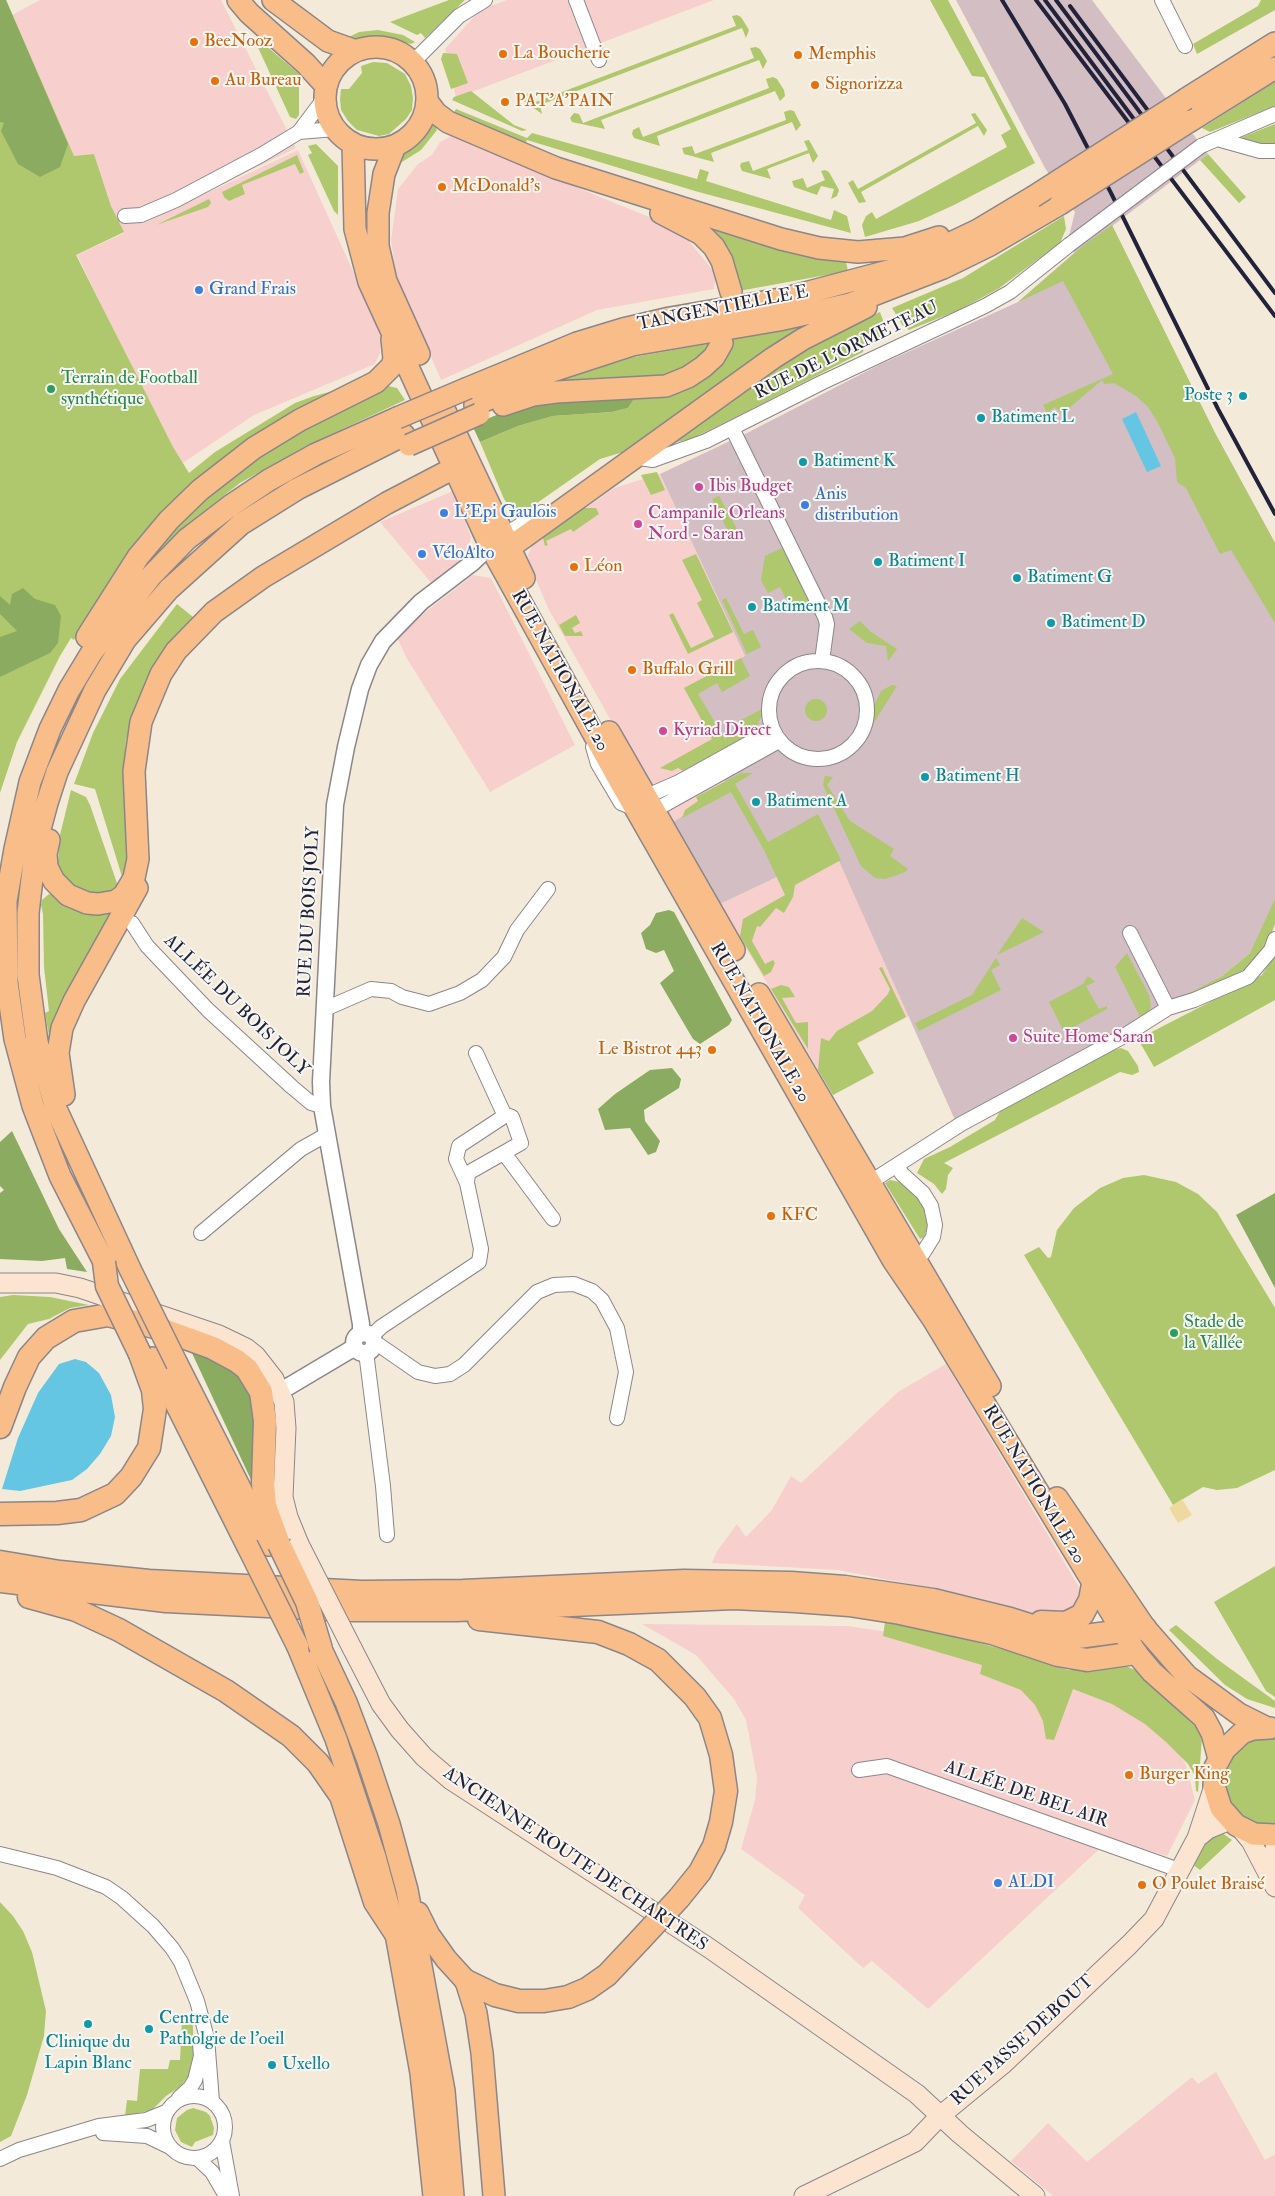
<!DOCTYPE html>
<html>
<head>
<meta charset="utf-8">
<style>
  body { margin:0 }
  canvas { display:block; background:#f4ead9 }
</style>
</head>
<body>
<canvas width="1275" height="2196"></canvas>
<script>
const g = document.querySelector('canvas').getContext('2d');
g.lineJoin = 'round';
function paint(path, color) {
  g.fillStyle = color;
  g.fill(path, 'evenodd');
}
function poly(rows) {
  const path = new Path2D();
  for (const r of rows) {
    if (r.length === 3) {
      path.moveTo(r[0] + r[2], r[1]);
      path.arc(r[0], r[1], r[2], 0, 2 * Math.PI);
      continue;
    }
    path.moveTo(r[0], r[1]);
    for (let i = 2; i < r.length; i += 2) path.lineTo(r[i], r[i + 1]);
  }
  return path;
}
function trace(path, color, width, dash) {
  g.strokeStyle = color;
  g.lineWidth = width;
  g.lineCap = dash ? 'butt' : 'round';
  g.setLineDash(dash || []);
  g.stroke(path);
}
function drawText(font, color, halo, rows, align = 'center') {
  g.font = font + ' "IM FELL Double Pica",serif';
  g.lineWidth = 4;
  g.setLineDash([]);
  g.textBaseline = 'middle';
  g.strokeStyle = halo;
  g.fillStyle = color;
  for (const [text, x, y, turn = 0] of rows) {
    g.save();
    g.translate(x, y);
    g.rotate((+turn || 0) * Math.PI / 180);
    g.textAlign = isNaN(turn) ? turn : align;
    if (halo) g.strokeText(text, 0, 0);
    g.fillText(text, 0, 0);
    g.restore();
  }
}
paint(poly([
  [40,0,221,0,296,148,131,229,298,150,381,333,380,353,375,364,254,415,180,465,77,255,124,233,111,206,94,154,74,157,12,15],
  [507,0,714,0,456,98,445,49,480,10],
  [451,136,659,221,688,240,716,274,714,289,597,310,441,380,396,275,391,240,398,189,418,164,432,155,440,142],
  [660,474,745,656,684,688,713,739,727,789,673,822,624,744,549,610,530,566,528,555,534,541,561,526,614,488],
  [453,491,471,537,467,554,433,585,380,522],
  [473,575,491,578,575,745,490,792,406,657,396,635],
  [834,850,909,1016,857,1044,874,1073,833,1095,720,904],
  [946,1364,1079,1587,1081,1600,1080,1606,1050,1618,976,1597,838,1570,712,1563,717,1551,737,1524,746,1537,772,1510,791,1476,801,1483,898,1392],
  [642,1624,848,1626,901,1634,1042,1674,1112,1702,1155,1730,1177,1750,1186,1765,1195,1800,1167,1856,1110,1839,928,2009,872,1961,863,1968,798,1908,805,1895,741,1849,755,1800,757,1778,746,1720,734,1699,696,1655],
  [1216,2072,1265,2160,1275,2154,1275,2196,1053,2196,1011,2161,1048,2123,1087,2162,1192,2077,1198,2084]
]), '#f7d0cd');
paint(poly([
  [956,0,1092,0,1208,154,1112,226,1215,433,1275,543,1275,907,1250,953,1222,976,955,1120,834,850,720,904,673,822,727,789,713,739,684,688,745,656,660,474,747,433,879,365,1018,302,1074,253,1068,240,1075,212,1045,168]
]), '#d2bec3');
paint(poly([
  [0,0,6,0,74,156,94,154,111,206,124,232,76,255,173,447,189,473,215,452,295,403,314,396,333,391,334,393,122,567,74,640,71,638,60,656,17,742,0,793],
  [449,0,465,0,425,38,421,33,417,35,390,22],
  [930,0,948,0,1035,163,954,205,919,221,865,237,862,225,866,216,872,212,876,219,1007,147,1001,135,1011,129,984,77,972,76],
  [1261,0,1275,0,1275,10,1197,54,1193,44,1258,6],
  [737,15,741,17,749,30,746,38,742,28,540,105,542,114,524,101,526,94,530,93,533,103,736,26,732,16],
  [378,30,403,35,415,42,411,44,378,37,353,41,345,39,359,32],
  [257,38,299,74,299,115,296,119,290,117,255,41],
  [756,47,760,49,767,61,763,69,759,60,601,120,605,129,572,122,570,118,574,113,579,114,583,123,754,58,750,48],
  [443,53,457,54,468,83,451,89,441,59],
  [373,62,387,63,405,74,411,86,413,98,412,110,406,119,389,134,379,136,357,130,348,121,341,110,340,99,341,89,349,89,362,73,361,66],
  [773,77,777,79,784,90,785,96,780,101,775,91,657,136,660,146,634,138,632,134,633,130,639,127,643,137,769,88,766,79],
  [1275,82,1275,106,1210,132,1202,128],
  [471,91,514,125,527,130,522,131,452,100,454,97],
  [456,109,527,138,532,133,697,179,700,169,709,172,706,181,831,220,834,210,847,216,851,233,695,191,527,140,524,148,452,115],
  [790,110,794,111,801,125,796,131,792,122,711,153,714,162,684,154,682,148,692,146,695,154,786,120,784,112],
  [975,113,987,130,984,136,978,126,861,192,866,202,859,203,848,183,853,180,858,189,976,123,971,114],
  [433,122,437,130,421,150,402,162,403,154,424,137],
  [1275,124,1275,146,1270,147,1247,141,1242,137],
  [809,140,818,156,813,163,809,153,767,169,771,179,742,171,740,166,741,163,749,161,753,171,808,150,804,141],
  [316,144,338,166,338,215,334,211,308,155,312,153,308,146],
  [1208,154,1246,197,1239,203,1200,160],
  [297,155,304,172,300,174,295,164,242,185,245,194,229,201,224,197,222,192],
  [825,170,829,172,839,190,837,196,831,199,834,189,821,186,817,195,794,187,792,181,803,178,807,188,825,180,821,171],
  [209,199,211,203,208,207,156,225],
  [1064,216,1066,229,1060,243,998,289,959,310,909,330,903,326,892,308,963,278],
  [700,218,846,262,848,271,739,291],
  [1112,225,1215,433,1275,543,1275,623,1231,550,1220,554,1186,488,1177,482,1175,458,1157,421,1148,407,1136,396,1114,383,1104,384,1102,380,1062,414,1055,407,1047,413,1043,405,1113,374,1063,281,1018,302,1084,245],
  [880,312,888,334,885,339,864,347,863,352,726,422,691,439,668,444,760,373,856,322],
  [811,325,630,450,600,459,527,510,518,511,510,508,504,499,480,442,518,426,553,416,612,412,628,408,636,396,730,340],
  [713,343,709,352,665,380,536,388,634,357],
  [388,386,397,388,405,400,306,446,240,483,187,524,127,584,146,557,232,472,353,401],
  [657,472,665,490,651,495,641,475],
  [719,496,738,531,730,535,712,499],
  [580,508,596,508,599,514,573,532,571,529,546,541,548,545,545,546,543,538],
  [782,548,810,602,804,602,791,609,780,587,768,593,761,580,765,556],
  [696,554,733,632,688,654,669,615,673,613,691,648,714,637,697,603,702,600,682,560],
  [726,598,744,634,753,630,761,647,747,654,722,600],
  [177,604,193,617,171,642,154,667,138,700,126,740,123,781,132,842,124,883,95,789,74,784,93,733,120,679],
  [576,615,580,623,572,628,575,633,581,631,583,636,565,636,559,625],
  [860,621,871,632,897,649,888,661,886,646,867,643,849,629],
  [741,658,750,676,722,692,717,683,698,694,725,739,744,728,739,721,762,709,762,715,755,730,750,735,683,771,678,768,672,771,660,768,712,739,684,688],
  [892,685,897,686,873,724,870,722,873,708,881,691],
  [816,710,11],
  [741,773,753,773,735,784,768,842,818,814,841,860,795,885,793,897,784,913,776,908,760,927,757,926,752,941,765,964,773,960,775,963,771,972,764,976,740,936,743,919,785,895,764,850,731,792,682,818,685,810,698,801,696,797],
  [825,776,833,777,827,785,850,821,894,849,890,856,908,869,905,872,885,879,875,878,861,866,823,785],
  [71,790,86,797,90,805,119,889,109,894,94,896,70,884,57,873,60,835],
  [49,894,110,911,117,915,50,1042,45,1013,49,1011,44,967,43,914,41,905,42,900],
  [1275,899,1275,924,1267,945,1242,974,1176,1000,1222,976,1250,953],
  [1022,918,1044,932,997,955],
  [1127,953,1149,995,1151,1006,1148,1013,1140,1017,1115,967],
  [1275,954,1275,1000,1154,1067,1138,1039,1262,975],
  [996,958,1000,965,991,970,1001,990,919,1031,915,1023,972,995],
  [882,967,906,1017,857,1043,874,1073,833,1095,818,1070,821,1038,829,1041,837,1031,872,1011,888,994,890,989,879,968],
  [1088,976,1095,982,1086,986,1099,1009,1107,1006,1107,1009,1064,1032,1049,1002,1083,984],
  [781,985,789,987,795,997,782,998,796,1023,808,1022,808,1049,771,989],
  [1121,1048,1128,1051,1138,1066,1139,1072,1132,1075,1120,1072,944,1163,953,1168,948,1175,946,1189,942,1194,934,1184,917,1173,924,1159,950,1147,995,1120,1003,1106,1113,1050],
  [1144,1175,1176,1182,1198,1194,1217,1212,1275,1308,1275,1470,1237,1488,1217,1490,1203,1487,1173,1505,1024,1255,1039,1247,1048,1258,1051,1257,1057,1230,1074,1208,1100,1188,1123,1178],
  [890,1180,905,1183,923,1202,928,1216,928,1226,924,1237,920,1239,885,1183],
  [13,1295,50,1297,89,1305,70,1308,49,1319,28,1324,0,1360,0,1297],
  [1275,1566,1275,1697,1266,1691,1214,1602],
  [885,1622,922,1628,1002,1649,1068,1670,1126,1666,1135,1670,1197,1728,1202,1737,1198,1792,1196,1791,1195,1776,1188,1764,1166,1742,1145,1724,1112,1704,1073,1689,1054,1740,1046,1739,1043,1721,1035,1705,1021,1690,980,1674,982,1665,883,1636],
  [1176,1625,1217,1659,1275,1701,1275,1708,1247,1699,1225,1685,1169,1630],
  [1275,1736,1275,1825,1259,1825,1237,1813,1229,1803,1225,1791,1224,1779,1232,1756,1251,1740],
  [1221,1832,1232,1840,1200,1870,1192,1864,1203,1842],
  [0,1902,13,1916,23,1931,32,1952,46,2011,44,2036,27,2095,11,2136,0,2142],
  [182,2019,191,2020,193,2027,193,2057,188,2077,180,2087,166,2096,152,2110,125,2116,127,2100,137,2101,140,2069,168,2069,170,2060,180,2060],
  [193,2108,206,2112,210,2116,214,2128,213,2135,195,2142,192,2147,181,2142,175,2130,177,2118,187,2110]
]), '#afc86d');
paint(poly([
  [0,0,6,0,68,144,60,167,40,177,18,164,1,131,4,123,0,122],
  [636,396,628,408,612,412,553,416,518,426,480,442,472,425,521,405],
  [23,588,35,599,55,605,61,616,58,643,50,653,0,677,0,637,17,631,0,614,0,596,10,605,12,594],
  [669,910,674,912,732,1020,729,1025,700,1044,693,1039,660,983,674,971,664,950,656,953,646,949,641,933,650,925,656,913],
  [672,1068,681,1079,679,1088,644,1110,645,1121,660,1141,656,1152,648,1155,630,1128,605,1130,598,1109,615,1094,650,1070],
  [12,1131,59,1229,87,1272,67,1269,65,1258,42,1261,0,1259,0,1193,4,1190,0,1186,0,1142],
  [1275,1193,1275,1288,1236,1215],
  [191,1351,226,1364,247,1380,259,1423,253,1484]
]), '#8bac60');
paint(poly([
  [1182,1499,1192,1515,1178,1523,1169,1508]
]), '#eeda9e');
paint(poly([
  [1136,412,1161,466,1147,472,1122,419],
  [75,1359,86,1362,99,1373,111,1395,115,1417,111,1436,100,1454,87,1469,72,1480,20,1491,2,1489,18,1438,38,1393,59,1364]
]), '#65c6e3');
const minor = poly([
  [576,0,599,60],
  [1162,0,1185,46],
  [413,62,459,16,485,0],
  [299,132,320,104,325,93],
  [1217,139,1260,151,1275,151],
  [1201,146,1275,114],
  [125,216,141,215,176,200,261,155,299,132,335,129],
  [732,428,825,617,827,624,822,661],
  [633,457,653,460,706,441,821,383,985,306,1010,292,1069,245],
  [499,538,542,512],
  [818,710,49],
  [593,747,598,764,621,803,636,809,655,810,779,741],
  [641,804,647,796,679,782,773,730],
  [132,923,147,946,208,1010,292,1087,311,1103,322,1106],
  [1130,933,1168,1008],
  [325,1009,371,989,391,991,402,997,429,1004,460,993,482,980,504,957,517,930,548,889],
  [504,1153,553,1219],
  [897,1166,902,1174,923,1193,931,1206,935,1225,933,1237,923,1253,914,1259,907,1259],
  [467,1183,456,1159,459,1146,506,1115],
  [869,1183,961,1124,1124,1036,1168,1008,1194,1000,1248,977,1271,950,1275,939],
  [201,1233,301,1149,326,1135],
  [371,1337,381,1327,479,1262,481,1249,467,1183,468,1173,521,1143,512,1117,504,1114,476,1053],
  [373,1345,379,1345,418,1372,435,1376,450,1374,464,1365,537,1292,554,1285,574,1284,592,1291,602,1300,617,1328,626,1372,617,1418],
  [366,1352,383,1486,387,1535],
  [859,1770,887,1766,1179,1870],
  [0,1854,57,1868,106,1887,122,1898,153,1926,172,1948,181,1962,197,2001,207,2038,212,2101],
  [194,2127,31],
  [179,2098,190,2088,195,2080,201,2056,200,2044],
  [103,2133,147,2136,170,2147],
  [222,2141,232,2196],
  [197,2158,212,2172,226,2196],
  [0,2159,19,2150,99,2126,146,2120,166,2112]
]);
const tertiary = poly([
  [364,1343,10],
  [361,1334,361,1324,322,1106,321,1082,335,805,346,747,360,689,369,665,383,641,421,602,472,563,490,546],
  [281,1391,355,1347]
]);
const secondary = poly([
  [0,1283,56,1283,80,1288,219,1335,246,1348,256,1356,274,1379,284,1402,286,1428,283,1497,288,1517,299,1544],
  [352,1648,381,1704,400,1730,424,1757,451,1780,709,1948,917,2094,960,2134,1035,2196],
  [1241,1829,1251,1841,1275,1887],
  [1197,1838,1208,1829,1230,1820],
  [1275,1848,1275,1858],
  [804,2196,915,2142,940,2116,1002,2065,1129,1945,1154,1919,1197,1838,1214,1786]
]);
const primary = poly([
  [238,0,249,13,306,64,326,86],
  [273,0,328,41,356,51],
  [376,98,51],
  [1186,99,1275,43],
  [427,101,436,113,448,122,556,168,781,239,819,248,858,252,905,248,939,237],
  [1190,121,1275,68],
  [353,144,355,229,369,282,490,546,618,778,893,1260,933,1319,1136,1653,1152,1672,1204,1718,1212,1733,1219,1759],
  [395,146,384,174,378,213,378,246,386,281,419,354],
  [661,213,701,234,714,247,722,261,731,292],
  [468,388,577,343,623,329,670,318,786,298,896,269,978,230,1033,197],
  [475,405,543,374,632,345,779,320,850,304,943,268,990,245,1060,204],
  [503,405,533,395,556,392,666,386,688,377,703,367,714,357,722,343],
  [444,409,524,578],
  [496,546,509,548,773,358,803,339,866,307],
  [87,637,138,557,169,520,200,490,254,448,300,420,376,382,392,366,394,359,392,339],
  [609,732,734,950],
  [49,840,46,854,47,867,54,881,68,895,87,903,98,904,116,901,124,895,134,878,138,859,134,771,141,722,161,674,176,651,214,612,263,577,387,503,454,468],
  [759,994,990,1386],
  [64,1095,58,1053,62,1028,74,1001,137,888],
  [104,1262,60,1176,33,1106,15,1039,7,983,6,901,15,849,30,782,50,729,69,690,92,652,151,576,187,539,230,506,269,480,316,454,397,418],
  [130,1269,56,1109,37,1042,28,975,28,913,36,844,47,803,57,772,95,690,125,640,169,589,241,524,297,489,404,435],
  [153,1358,247,1545],
  [177,1364,269,1545],
  [1057,1498,1145,1628,1187,1676,1239,1714,1265,1727],
  [298,1647,336,1739,375,1857,396,1934,421,2073,434,2196],
  [321,1649,346,1702,367,1758,389,1824,407,1890,444,2091,453,2196],
  [1270,1728,1253,1729,1242,1733,1225,1749,1215,1767,1214,1786,1221,1808,1236,1825,1254,1834,1275,1835],
  [418,1913,429,1935,446,1959,466,1981,476,2013,482,2053,494,2196]
]);
const trunk = poly([
  [0,1427,15,1387,29,1357,46,1338,74,1321,108,1315,158,1328,213,1348,237,1361,247,1369,261,1392,265,1421,263,1483,265,1506,279,1544],
  [0,1514,57,1513,81,1510,115,1494,131,1477,149,1448,155,1409,153,1390,140,1354],
  [0,1562,60,1572,149,1581,362,1592,463,1591,684,1581,791,1583,845,1587,933,1600,1010,1619,1070,1638,1145,1628],
  [0,1581,166,1601,349,1610,456,1610,734,1598,795,1601,849,1605,900,1613,992,1633,1058,1655,1087,1660,1136,1653],
  [29,1597,76,1610,119,1630,226,1691,291,1736,318,1763,341,1796,375,1902,396,1934],
  [479,1619,598,1632,629,1644,658,1660,695,1697,710,1718,721,1755,726,1791,721,1822,714,1846,700,1872,679,1898],
  [1041,1622,1066,1623,1082,1615,1090,1600,1093,1584],
  [466,1981,495,1995,519,2001,544,2001,568,1997,587,1989,607,1975,639,1941]
]);
trace(minor, '#8b868a', 16);
trace(tertiary, '#8b868a', 19);
trace(secondary, '#8b868a', 21);
trace(primary, '#8b868a', 24);
trace(trunk, '#8b868a', 25);
trace(minor, '#fff', 14);
trace(tertiary, '#fff', 16);
trace(secondary, '#fce5d0', 19);
trace(primary, '#f8bd89', 21);
trace(trunk, '#f8bd89', 22);
trace(poly([
  [1002,0,1065,104,1111,193,1218,409,1275,514],
  [1036,0,1275,316],
  [1045,0,1145,134],
  [1056,0,1275,293],
  [1070,6,1152,116]
]), '#22223b', 4);
const minorBridge = poly([
  [1069,245,1201,146]
]);
const secondaryBridge = poly([
  [299,1544,352,1648]
]);
const primaryBridge = poly([
  [1033,197,1186,99],
  [1060,204,1190,121],
  [397,418,468,388],
  [409,445,479,414],
  [130,1269,177,1364],
  [247,1545,298,1647]
]);
const trunkBridge = poly([
  [104,1262,107,1286,140,1354],
  [279,1544,307,1602,321,1649],
  [639,1941,679,1898]
]);
trace(minorBridge, '#8b868a', 16, []);
trace(secondaryBridge, '#8b868a', 21, []);
trace(primaryBridge, '#8b868a', 24, []);
trace(trunkBridge, '#8b868a', 25, []);
trace(minorBridge, '#fff', 14);
trace(secondaryBridge, '#fce5d0', 19);
trace(primaryBridge, '#f8bd89', 21);
trace(trunkBridge, '#f8bd89', 22);
for (const [x, y, r, color] of [
  [194,42,5,"#e8710a"],
  [503,54,5,"#e8710a"],
  [798,55,5,"#e8710a"],
  [215,81,5,"#e8710a"],
  [815,85,5,"#e8710a"],
  [505,102,5,"#e8710a"],
  [442,187,5,"#e8710a"],
  [199,290,5,"#3f7fe0"],
  [51,389,5,"#2e9e5b"],
  [1243,396,5,"#0f9aa8"],
  [981,418,5,"#0f9aa8"],
  [803,462,5,"#0f9aa8"],
  [699,487,5,"#d1479c"],
  [805,505,5,"#3f7fe0"],
  [444,513,5,"#3f7fe0"],
  [638,524,5,"#d1479c"],
  [422,554,5,"#3f7fe0"],
  [878,562,5,"#0f9aa8"],
  [574,567,5,"#e8710a"],
  [1017,578,5,"#0f9aa8"],
  [752,607,5,"#0f9aa8"],
  [1051,623,5,"#0f9aa8"],
  [632,670,5,"#e8710a"],
  [663,731,5,"#d1479c"],
  [925,777,5,"#0f9aa8"],
  [756,802,5,"#0f9aa8"],
  [1013,1038,5,"#d1479c"],
  [712,1050,5,"#e8710a"],
  [771,1216,5,"#e8710a"],
  [1174,1333,5,"#2e9e5b"],
  [1129,1775,5,"#e8710a"],
  [998,1883,5,"#3f7fe0"],
  [1142,1885,5,"#e8710a"],
  [88,2024,5,"#0f9aa8"],
  [149,2029,5,"#0f9aa8"],
  [272,2065,5,"#0f9aa8"]
]) {
  const dot = new Path2D();
  dot.arc(x, y, r, 0, 2 * Math.PI);
  g.fillStyle = color;
  g.fill(dot);
  trace(dot, '#f6f6f2', 2);
}
drawText('18px', '#c56008', '#f6f6f2', [
  ["BeeNooz",204,42],
  ["La Boucherie",513,54],
  ["Memphis",808,55],
  ["Au Bureau",225,81],
  ["Signorizza",825,85],
  ["PAT'A'PAIN",515,102],
  ["McDonald's",452,187],
  ["Léon",584,567],
  ["Buffalo Grill",642,670],
  ["Le Bistrot 443",702,1050,"right"],
  ["KFC",781,1216],
  ["Burger King",1139,1775],
  ["O Poulet Braisé",1152,1885]
], 'left');
drawText('18px', '#366cbe', '#f6f6f2', [
  ["Grand Frais",209,290],
  ["Anis",815,495],
  ["distribution",815,516],
  ["L'Epi Gaulois",454,513],
  ["VéloAlto",432,554],
  ["ALDI",1008,1883]
], 'left');
drawText('18px', '#22223b', '#f6f6f2', [
  ["TANGENTIELLE E",723,309,-11],
  ["RUE DE L'ORMETEAU",847,351,-26],
  ["RUE NATIONALE 20",559,671,61],
  ["RUE DU BOIS JOLY",310,912,-87],
  ["ALLÉE DU BOIS JOLY",236,1006,44],
  ["RUE NATIONALE 20",759,1023,60],
  ["RUE NATIONALE 20",1033,1485,59],
  ["ALLÉE DE BEL AIR",1026,1795,19],
  ["ANCIENNE ROUTE DE CHARTRES",575,1860,34],
  ["RUE PASSE DEBOUT",1023,2041,-42]
]);
drawText('18px', '#27864d', '#f6f6f2', [
  ["Terrain de Football",61,379],
  ["synthétique",61,400],
  ["Stade de",1184,1323],
  ["la Vallée",1184,1344]
], 'left');
drawText('18px', '#0d838f', '#f6f6f2', [
  ["Poste 3",1233,396,"right"],
  ["Batiment L",991,418],
  ["Batiment K",813,462],
  ["Batiment I",888,562],
  ["Batiment G",1027,578],
  ["Batiment M",762,607],
  ["Batiment D",1061,623],
  ["Batiment H",935,777],
  ["Batiment A",766,802],
  ["Centre de",159,2019],
  ["Patholgie de l'oeil",159,2040],
  ["Clinique du",88,2043,"center"],
  ["Lapin Blanc",88,2064,"center"],
  ["Uxello",282,2065]
], 'left');
drawText('18px', '#b23c85', '#f6f6f2', [
  ["Ibis Budget",709,487],
  ["Campanile Orleans",648,514],
  ["Nord - Saran",648,535],
  ["Kyriad Direct",673,731],
  ["Suite Home Saran",1023,1038]
], 'left');
</script>
</body>
</html>
